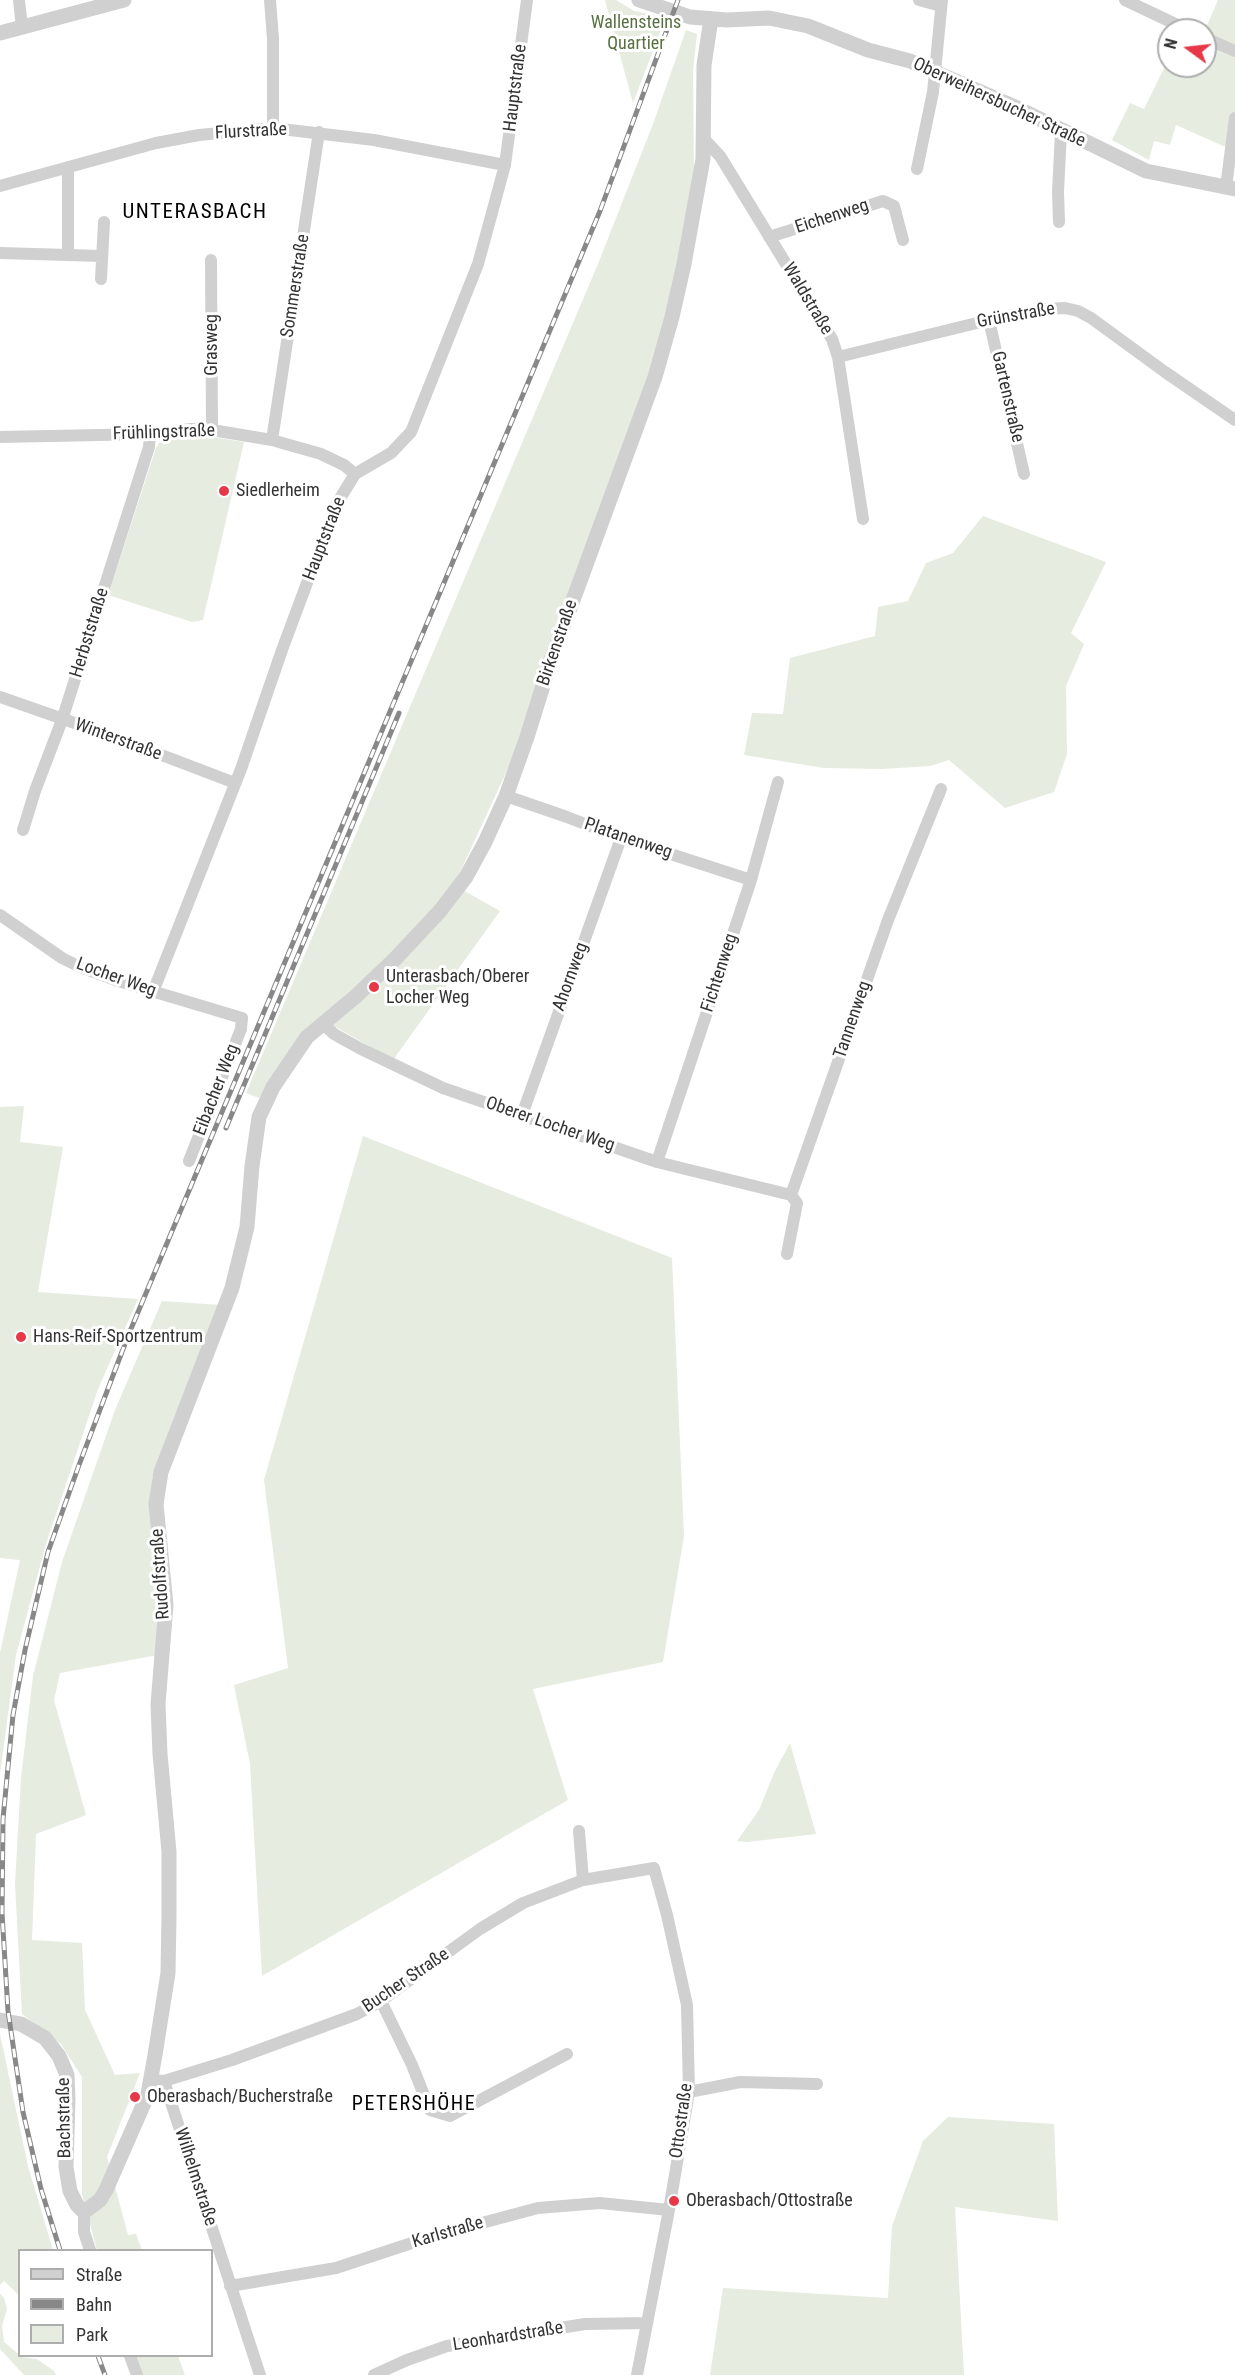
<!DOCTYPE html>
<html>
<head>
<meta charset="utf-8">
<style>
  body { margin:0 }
  #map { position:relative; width:1235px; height:2375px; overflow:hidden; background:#fff; font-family:"Roboto Condensed",sans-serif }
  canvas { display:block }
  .legend { position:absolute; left:18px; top:2249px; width:195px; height:108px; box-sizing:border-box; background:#fff; border:2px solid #adadad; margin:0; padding:8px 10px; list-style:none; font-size:18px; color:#333 }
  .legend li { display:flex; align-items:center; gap:12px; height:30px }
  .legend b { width:30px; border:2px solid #adadad }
  .north { position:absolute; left:1157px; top:18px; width:60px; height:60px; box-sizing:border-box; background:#fff; border:2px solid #adadad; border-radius:50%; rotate:285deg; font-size:16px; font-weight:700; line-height:24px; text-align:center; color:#333 }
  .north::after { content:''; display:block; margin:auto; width:21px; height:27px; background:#e7384a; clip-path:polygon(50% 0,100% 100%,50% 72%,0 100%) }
</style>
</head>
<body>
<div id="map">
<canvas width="1235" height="2375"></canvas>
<ul class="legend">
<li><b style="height:8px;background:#d0d0d0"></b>Straße</li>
<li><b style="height:8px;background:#888"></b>Bahn</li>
<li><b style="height:16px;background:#e6ecdf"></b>Park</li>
</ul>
<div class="north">N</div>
</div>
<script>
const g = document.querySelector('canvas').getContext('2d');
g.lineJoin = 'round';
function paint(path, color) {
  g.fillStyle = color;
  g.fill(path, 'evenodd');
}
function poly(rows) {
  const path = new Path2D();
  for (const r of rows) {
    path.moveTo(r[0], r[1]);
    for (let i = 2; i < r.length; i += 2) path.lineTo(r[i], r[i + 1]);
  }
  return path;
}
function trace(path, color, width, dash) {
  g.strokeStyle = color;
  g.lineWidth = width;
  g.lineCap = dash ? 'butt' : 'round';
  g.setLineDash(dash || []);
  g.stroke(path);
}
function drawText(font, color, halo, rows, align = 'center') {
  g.font = font + ' "Roboto Condensed",sans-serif';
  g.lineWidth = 6;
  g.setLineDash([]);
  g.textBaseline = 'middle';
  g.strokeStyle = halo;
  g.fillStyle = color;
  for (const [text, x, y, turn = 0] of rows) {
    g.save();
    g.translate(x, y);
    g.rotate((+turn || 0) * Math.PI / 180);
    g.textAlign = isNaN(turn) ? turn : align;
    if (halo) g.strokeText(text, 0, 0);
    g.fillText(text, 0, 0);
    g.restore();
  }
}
paint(poly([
  [605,0,616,0,634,11,666,17,633,103],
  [1218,0,1235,0,1235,148,1223,146,1176,125,1170,145,1154,141,1149,160,1112,140,1130,103,1144,109,1169,58,1169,66,1205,66,1205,30],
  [686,30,697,34,693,71,694,181,669,340,517,749,454,885,500,911,393,1060,322,1019,302,1033,259,1098,246,1093,598,264,653,124],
  [194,434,244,442,203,620,192,622,108,595,156,448,163,437],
  [983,516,1106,562,1071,633,1084,644,1066,686,1067,754,1054,792,1005,808,949,760,930,766,882,769,824,768,744,755,752,713,783,714,790,658,875,636,878,607,908,601,926,563,953,553],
  [24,1106,20,1142,63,1147,38,1292,138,1299,98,1389,46,1544,16,1655,0,1774,0,1653,20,1560,0,1558,0,1107],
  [363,1136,672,1258,684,1536,663,1662,533,1689,568,1800,262,1976,250,1764,234,1685,288,1668,264,1480],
  [162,1301,221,1305,152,1478,158,1655,60,1673,54,1700,86,1815,36,1834,32,1940,82,1943,85,2010,115,2075,140,2073,107,2157,128,2235,136,2234,142,2250,97,2250,82,2194,82,2077,61,2044,22,2014,15,1884,21,1778,33,1676,62,1562,115,1410],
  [790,1743,816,1834,747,1842,737,1841,759,1810,774,1773],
  [0,2034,28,2166,53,2250,20,2250,19,2295,4,2281,0,2285],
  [948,2117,1054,2124,1058,2221,955,2207,964,2375,710,2375,723,2288,888,2298,892,2226,923,2141],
  [0,2294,4,2298,7,2309,2,2326,4,2342,22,2357,37,2359,54,2371,56,2375,24,2375,0,2349],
  [136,2356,178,2356,185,2375,143,2375]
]), '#e6ecdf');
trace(poly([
  [19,0,22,28],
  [270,0,273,39,273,128],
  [919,0,941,6],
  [1125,0,1188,30],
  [1205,38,1235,51],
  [702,137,720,156,832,339,838,357,863,519],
  [917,169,933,92,942,0],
  [0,186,156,143,199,135,273,128,374,140,505,165],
  [1226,187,1235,118],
  [1059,222,1058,192,1061,132],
  [769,237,883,201,894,206,903,240],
  [0,253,102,256],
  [68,255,68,167],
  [211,260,212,430],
  [101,279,104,222],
  [989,320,1024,474],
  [838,357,989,320,1044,309,1065,308,1078,311,1091,318,1165,372,1235,420],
  [0,437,150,434,191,429,212,430,272,440,321,454,344,465,355,474],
  [272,440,319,132],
  [0,697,109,735,235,783],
  [506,796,567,817,621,838,751,880],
  [23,830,35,791,62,720,149,447,150,434],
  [0,915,62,958,80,967,115,980,242,1018,241,1029,189,1161],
  [153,992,241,769,282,650,336,505,355,474,391,453,411,432,478,264,505,165,527,0],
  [322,1023,334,1034,361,1049,443,1088,657,1162,791,1195],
  [522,1115,621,838],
  [657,1162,751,880,778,782],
  [787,1254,797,1203,791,1195,888,920,941,789],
  [579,1831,583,1880],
  [381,2001,412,2065,430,2110,450,2116,567,2054],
  [151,2080,164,2081,232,2060,357,2014,381,2001,480,1929,523,1903,583,1880,654,1868,667,1915,687,2005,689,2092,669,2210,637,2375],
  [164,2081,260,2375],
  [689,2092,740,2082,817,2084],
  [84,2212,84,2232,90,2250],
  [230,2286,336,2268,433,2236,538,2208,600,2203,669,2210],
  [130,2356,137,2375],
  [374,2375,407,2360,447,2346,585,2324,647,2323]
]), '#d0d0d0', 12);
trace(poly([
  [639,0,690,17,727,20,769,18,808,26,868,50,910,61,1013,106,1146,171,1235,189],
  [0,33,124,0],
  [0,2020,21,2024,45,2038,59,2056,67,2075,68,2099,66,2167,70,2191,77,2205,84,2212,100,2200,106,2190,148,2094,155,2055,168,1973,169,1916,169,1852,160,1754,158,1704,166,1605,156,1504,161,1472,232,1288,247,1227,252,1166,259,1117,273,1087,307,1037,355,997,395,959,440,911,466,877,485,842,506,796,527,737,551,660,655,377,672,317,684,264,703,159,704,65,711,19]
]), '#d0d0d0', 15);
const rail = poly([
  [226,1128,399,713],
  [60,2250,41,2189,23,2112,8,2011,2,1913,3,1819,13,1715,25,1650,48,1552,79,1465,128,1336,600,211,678,0],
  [98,2356,105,2375]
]);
trace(rail, '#888', 5);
trace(rail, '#fff', 3, [9]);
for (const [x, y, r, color] of [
  [224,491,6,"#e7384a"],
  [374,987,6,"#e7384a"],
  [21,1337,6,"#e7384a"],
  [135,2097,6,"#e7384a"],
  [674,2201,6,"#e7384a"]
]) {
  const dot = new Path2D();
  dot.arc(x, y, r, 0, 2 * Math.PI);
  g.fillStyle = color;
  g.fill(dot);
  trace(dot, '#fff', 2);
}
drawText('18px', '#57703f', '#fff', [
  ["Wallensteins",636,23],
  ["Quartier",636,44]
]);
drawText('18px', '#333', '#fff', [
  ["Hauptstraße",516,88,-83],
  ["Oberweihersbucher Straße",999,103,25],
  ["Flurstraße",251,132,-3],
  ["Eichenweg",832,217,-18],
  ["Sommerstraße",296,286,-81],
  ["Waldstraße",807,299,59],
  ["Grünstraße",1016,316,-10],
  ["Grasweg",212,345,-90],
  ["Gartenstraße",1007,397,77],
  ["Frühlingstraße",164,433,-2],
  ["Hauptstraße",325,539,-69],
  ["Herbststraße",90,633,-73],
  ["Birkenstraße",558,643,-71],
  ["Winterstraße",118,740,20],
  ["Platanenweg",628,839,19],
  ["Fichtenweg",720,973,-72],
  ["Ahornweg",571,977,-70],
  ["Locher Weg",116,978,20],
  ["Tannenweg",853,1020,-71],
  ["Eibacher Weg",217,1090,-69],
  ["Oberer Locher Weg",550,1125,19],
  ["Rudolfstraße",161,1574,-94],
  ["Bucher Straße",406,1981,-34],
  ["Bachstraße",65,2118,-91],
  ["Ottostraße",682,2121,-82],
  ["Wilhelmstraße",195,2177,72],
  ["Karlstraße",448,2233,-16],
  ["Leonhardstraße",508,2337,-9]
]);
drawText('18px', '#333', '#fff', [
  ["Siedlerheim",236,491],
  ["Unterasbach/Oberer",386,977],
  ["Locher Weg",386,998],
  ["Hans-Reif-Sportzentrum",33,1337],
  ["Oberasbach/Bucherstraße",147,2097],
  ["Oberasbach/Ottostraße",686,2201]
], 'left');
g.letterSpacing = '1.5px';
drawText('20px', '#000', '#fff', [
  ["PETERSHÖHE",414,2105]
]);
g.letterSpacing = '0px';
g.letterSpacing = '1.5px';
drawText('21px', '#000', '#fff', [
  ["UNTERASBACH",195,213]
]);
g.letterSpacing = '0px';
</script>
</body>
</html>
